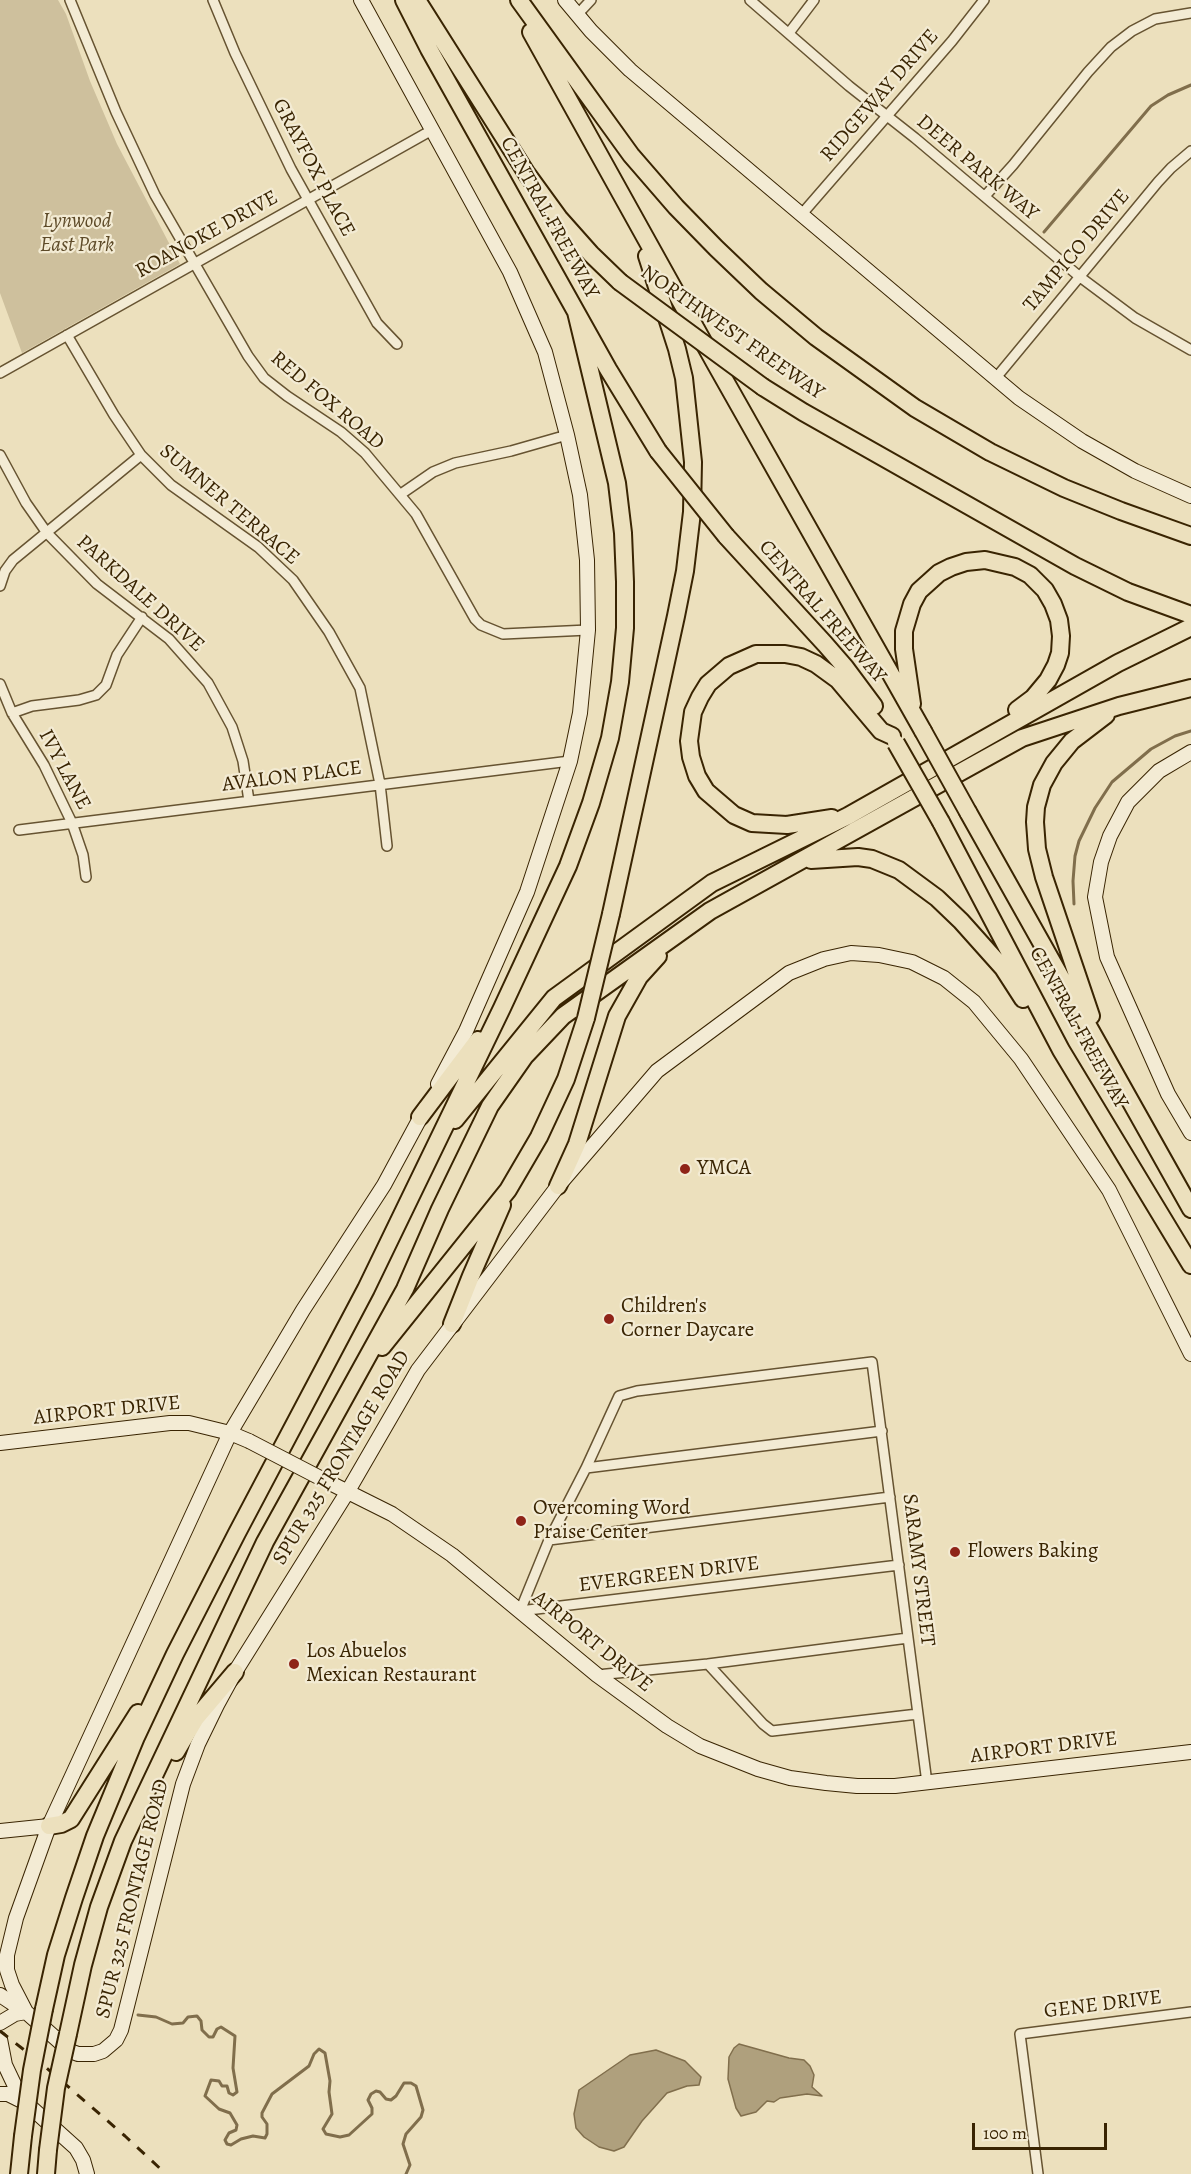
<!DOCTYPE html>
<html>
<head>
<meta charset="utf-8">
<style>
  body { margin:0 }
  #map { position:relative; width:1191px; height:2174px; overflow:hidden; background:#ece0bd; font-family:Alegreya,serif }
  canvas { display:block }
  .scale { position:absolute; left:972px; top:2123px; width:135px; height:27px; box-sizing:border-box; border:3px solid #392402; border-top:0; padding-left:8px; font-size:18px; line-height:21px; white-space:nowrap; color:#392402; -webkit-text-stroke:4px #f3ebd4; paint-order:stroke }
</style>
</head>
<body>
<div id="map">
<canvas width="1191" height="2174"></canvas>
<div class="scale">100 m</div>
</div>
<script>
const g = document.querySelector('canvas').getContext('2d');
g.lineJoin = 'round';
function paint(path, color) {
  g.fillStyle = color;
  g.fill(path, 'evenodd');
}
function poly(rows) {
  const path = new Path2D();
  for (const r of rows) {
    path.moveTo(r[0], r[1]);
    for (let i = 2; i < r.length; i += 2) path.lineTo(r[i], r[i + 1]);
  }
  return path;
}
function trace(path, color, width, dash) {
  g.strokeStyle = color;
  g.lineWidth = width;
  g.lineCap = dash ? 'butt' : 'round';
  g.setLineDash(dash || []);
  g.stroke(path);
}
function drawText(font, color, halo, rows, align = 'center') {
  g.font = font + ' Alegreya,serif';
  g.lineWidth = 4.5;
  g.setLineDash([]);
  g.textBaseline = 'middle';
  g.strokeStyle = halo;
  g.fillStyle = color;
  for (const [text, x, y, turn = 0] of rows) {
    g.save();
    g.translate(x, y);
    g.rotate((+turn || 0) * Math.PI / 180);
    g.textAlign = isNaN(turn) ? turn : align;
    if (halo) g.strokeText(text, 0, 0);
    g.fillText(text, 0, 0);
    g.restore();
  }
}
paint(poly([
  [0,0,58,0,66,14,90,81,117,144,180,264,22,353,0,293]
]), '#cec09d');
const water = poly([
  [739,2044,789,2058,804,2060,810,2066,814,2075,812,2087,822,2096,807,2094,780,2098,774,2102,767,2101,756,2112,741,2116,736,2108,728,2079,729,2057,734,2048,739,2044],
  [656,2050,685,2061,701,2077,699,2085,687,2086,667,2093,642,2121,624,2147,614,2151,599,2147,584,2137,576,2128,574,2114,579,2090,630,2055,656,2050]
]);
paint(water, '#afa07d');
trace(water, '#806e4c', 1.5);
trace(poly([
  [1044,232,1151,106,1168,95,1191,85],
  [1074,904,1073,881,1075,856,1079,841,1095,808,1112,782,1151,749,1175,736,1191,731],
  [138,2015,156,2017,172,2024,183,2023,188,2017,197,2016,201,2021,202,2030,209,2037,213,2037,217,2029,221,2027,235,2036,233,2068,237,2092,233,2095,229,2093,227,2086,222,2086,219,2081,211,2080,205,2096,219,2109,230,2113,237,2125,236,2130,229,2133,225,2140,227,2144,231,2145,241,2139,253,2136,265,2138,267,2134,267,2124,262,2117,262,2113,272,2094,309,2066,314,2054,319,2049,325,2053,330,2081,329,2092,332,2114,323,2129,326,2134,340,2137,349,2135,372,2114,372,2108,368,2100,371,2094,376,2091,380,2092,386,2099,391,2100,396,2096,404,2083,411,2083,416,2086,423,2110,421,2117,406,2134,403,2144,410,2165,406,2174]
]), '#806e4c', 3);
const minor = poly([
  [70,0,116,112,155,195,248,356,264,378,287,396,341,432,365,453,416,514,475,619,481,625,503,634,588,630],
  [213,0,235,53,291,169,377,323,397,344],
  [750,0,849,86,915,138,1080,277,1135,318,1191,350],
  [577,15,591,0],
  [789,33,814,0],
  [985,196,1013,165,1088,72,1111,47,1132,31,1155,19,1191,13],
  [801,215,952,41,984,0],
  [67,335,114,415,141,455,171,485,258,547,293,580,329,632,360,688,380,784,387,846],
  [0,373,432,130],
  [995,379,1158,182,1171,168,1191,151],
  [0,455,26,503,47,533,97,584,169,639,208,683,232,727,243,761,249,801],
  [401,494,433,472,455,463,511,451,567,435],
  [0,586,5,571,13,560,141,455],
  [0,684,12,713,44,765,72,823,83,855,86,877],
  [12,713,32,706,79,700,96,695,106,685,117,655,142,617],
  [19,830,570,761],
  [882,1431,586,1468,549,1540,520,1611,899,1565],
  [586,1468,619,1396,637,1391,872,1362,927,1783],
  [549,1540,890,1497],
  [708,1664,908,1638],
  [597,1675,708,1664,763,1724,772,1731,918,1714],
  [1038,2174,1020,2034,1191,2012]
]);
const secondary = poly([
  [361,0,510,272,545,352,567,435,580,495,587,560,588,630,580,713,570,761,527,892,466,1031,438,1084],
  [565,0,591,31,630,70,1019,398,1082,441,1135,471,1191,496],
  [1191,752,1159,771,1128,802,1110,836,1101,862,1095,897,1107,957,1168,1094,1191,1133],
  [425,1109,384,1185,303,1310,230,1433,49,1826,16,1918,7,1955,7,1970,12,1985,26,2012,70,2051,78,2054,94,2054,103,2051,116,2040,121,2030,183,1784,198,1744,217,1705,235,1672,348,1491,418,1370,558,1186,657,1071,789,973,824,959,851,953,879,955,912,962,944,978,974,1002,1021,1059,1109,1190,1191,1354],
  [0,1443,170,1423,189,1423,230,1433,249,1441],
  [328,1482,392,1514,452,1555,597,1675,667,1726,700,1746,758,1769,790,1778,826,1783,857,1786,895,1786,1191,1752],
  [0,1831,49,1826],
  [0,1995,24,2011],
  [0,2023,15,2014,26,2012],
  [0,2039,5,2065,14,2084,25,2101],
  [0,2094,8,2094,26,2103,76,2148,83,2160,87,2174]
]);
const motorway = poly([
  [404,0,429,49,608,369,658,451],
  [417,0,527,174,559,218,591,254,620,282],
  [519,0,631,155,676,207,716,248,761,291,816,337,915,408,990,452,1064,488,1121,511,1191,536],
  [531,32,715,363,923,731],
  [763,387,803,412,1075,566,1128,592,1191,615],
  [726,536,825,644,845,667,874,706],
  [912,704,904,649,904,631,912,604,919,591,939,573,951,567,966,562,985,560,1015,567,1030,575,1045,590,1053,604,1059,620,1061,636,1060,653,1056,665,1048,680,1033,698,1017,710],
  [968,812,1191,1209],
  [832,818,787,825,752,823,734,815,706,791,697,776,691,757,689,741,693,712,700,697,708,684,729,666,756,654,785,654,801,657,816,664,838,680,881,731,892,736],
  [941,822,1061,1050,1191,1265],
  [811,860,858,857,872,859,899,870,937,898,961,921,1003,968,1023,999],
  [611,914,676,616,685,571,692,512,693,462,684,378,677,349,647,256],
  [1091,1016,1044,877,1037,849,1035,822,1036,807,1042,785,1054,763,1072,741,1106,715],
  [420,1117,478,1040],
  [455,1120,554,998,712,883,848,816,1118,663,1191,627],
  [558,1186,577,1144,617,1016,639,977,658,956],
  [452,1324,471,1276,502,1205],
  [382,1347,508,1190,539,1137,566,1079,586,1018],
  [176,1752,196,1718,235,1672],
  [49,1826,61,1824,71,1819,138,1713],
  [44,2009,56,1955,74,1898,95,1836,136,1737,175,1654,237,1533,366,1289,502,1008,568,866,591,803,610,738,620,682,625,628,625,582,623,533,617,483,576,312],
  [68,2034,83,1965,99,1907,123,1841,265,1542,405,1289,440,1209,490,1106,525,1056,563,1016,710,911,975,764,1022,738,1119,706,1191,688],
  [19,2174,23,2136],
  [46,2174,48,2150]
]);
trace(minor, '#665331', 12);
trace(secondary, '#392402', 16);
trace(motorway, '#392402', 20);
trace(minor, '#f3ebd4', 9);
trace(secondary, '#f3ebd4', 14);
trace(motorway, '#ece0bd', 16);
trace(poly([
  [0,2031,42,2064,125,2136,166,2174]
]), '#392402', 3, [10, 10]);
const secondaryBridge = poly([
  [249,1441,328,1482]
]);
const motorwayBridge = poly([
  [620,282,763,387],
  [658,451,726,536],
  [923,731,968,812],
  [896,743,941,822],
  [586,1018,611,914],
  [23,2136,32,2070,44,2009],
  [48,2150,56,2088,68,2034]
]);
trace(secondaryBridge, '#392402', 16, []);
trace(motorwayBridge, '#392402', 20, []);
trace(secondaryBridge, '#f3ebd4', 14);
trace(motorwayBridge, '#ece0bd', 16);
for (const [x, y, r, color] of [
  [685,1169,6,"#8f2418"],
  [609,1319,6,"#8f2418"],
  [521,1521,6,"#8f2418"],
  [955,1552,6,"#8f2418"],
  [294,1664,6,"#8f2418"]
]) {
  const dot = new Path2D();
  dot.arc(x, y, r, 0, 2 * Math.PI);
  g.fillStyle = color;
  g.fill(dot);
  trace(dot, '#f3ebd4', 2);
}
drawText('21px', '#392402', '#f3ebd4', [
  ["RIDGEWAY DRIVE",880,96,-49],
  ["GRAYFOX PLACE",313,168,62],
  ["DEER PARK WAY",977,168,40],
  ["CENTRAL FREEWAY",549,218,61],
  ["ROANOKE DRIVE",207,235,-29],
  ["TAMPICO DRIVE",1077,251,-50],
  ["NORTHWEST FREEWAY",732,333,35],
  ["RED FOX ROAD",327,401,40],
  ["SUMNER TERRACE",229,505,40],
  ["PARKDALE DRIVE",140,594,42],
  ["CENTRAL FREEWAY",822,612,49],
  ["IVY LANE",64,770,62],
  ["AVALON PLACE",292,777,-7],
  ["CENTRAL FREEWAY",1078,1028,61],
  ["AIRPORT DRIVE",107,1411,-6],
  ["SPUR 325 FRONTAGE ROAD",342,1458,-59],
  ["SARAMY STREET",918,1570,83],
  ["EVERGREEN DRIVE",669,1575,-7],
  ["AIRPORT DRIVE",592,1642,39],
  ["AIRPORT DRIVE",1044,1748,-7],
  ["SPUR 325 FRONTAGE ROAD",133,1899,-76],
  ["GENE DRIVE",1103,2005,-7]
]);
drawText('italic 21px', '#5e4b29', '#f3ebd4', [
  ["Lynwood",77,222],
  ["East Park",77,246]
]);
drawText('21px', '#392402', '#f3ebd4', [
  ["YMCA",697,1169],
  ["Children's",621,1307],
  ["Corner Daycare",621,1331],
  ["Overcoming Word",533,1509],
  ["Praise Center",533,1533],
  ["Flowers Baking",967,1552],
  ["Los Abuelos",306,1652],
  ["Mexican Restaurant",306,1676]
], 'left');
</script>
</body>
</html>
